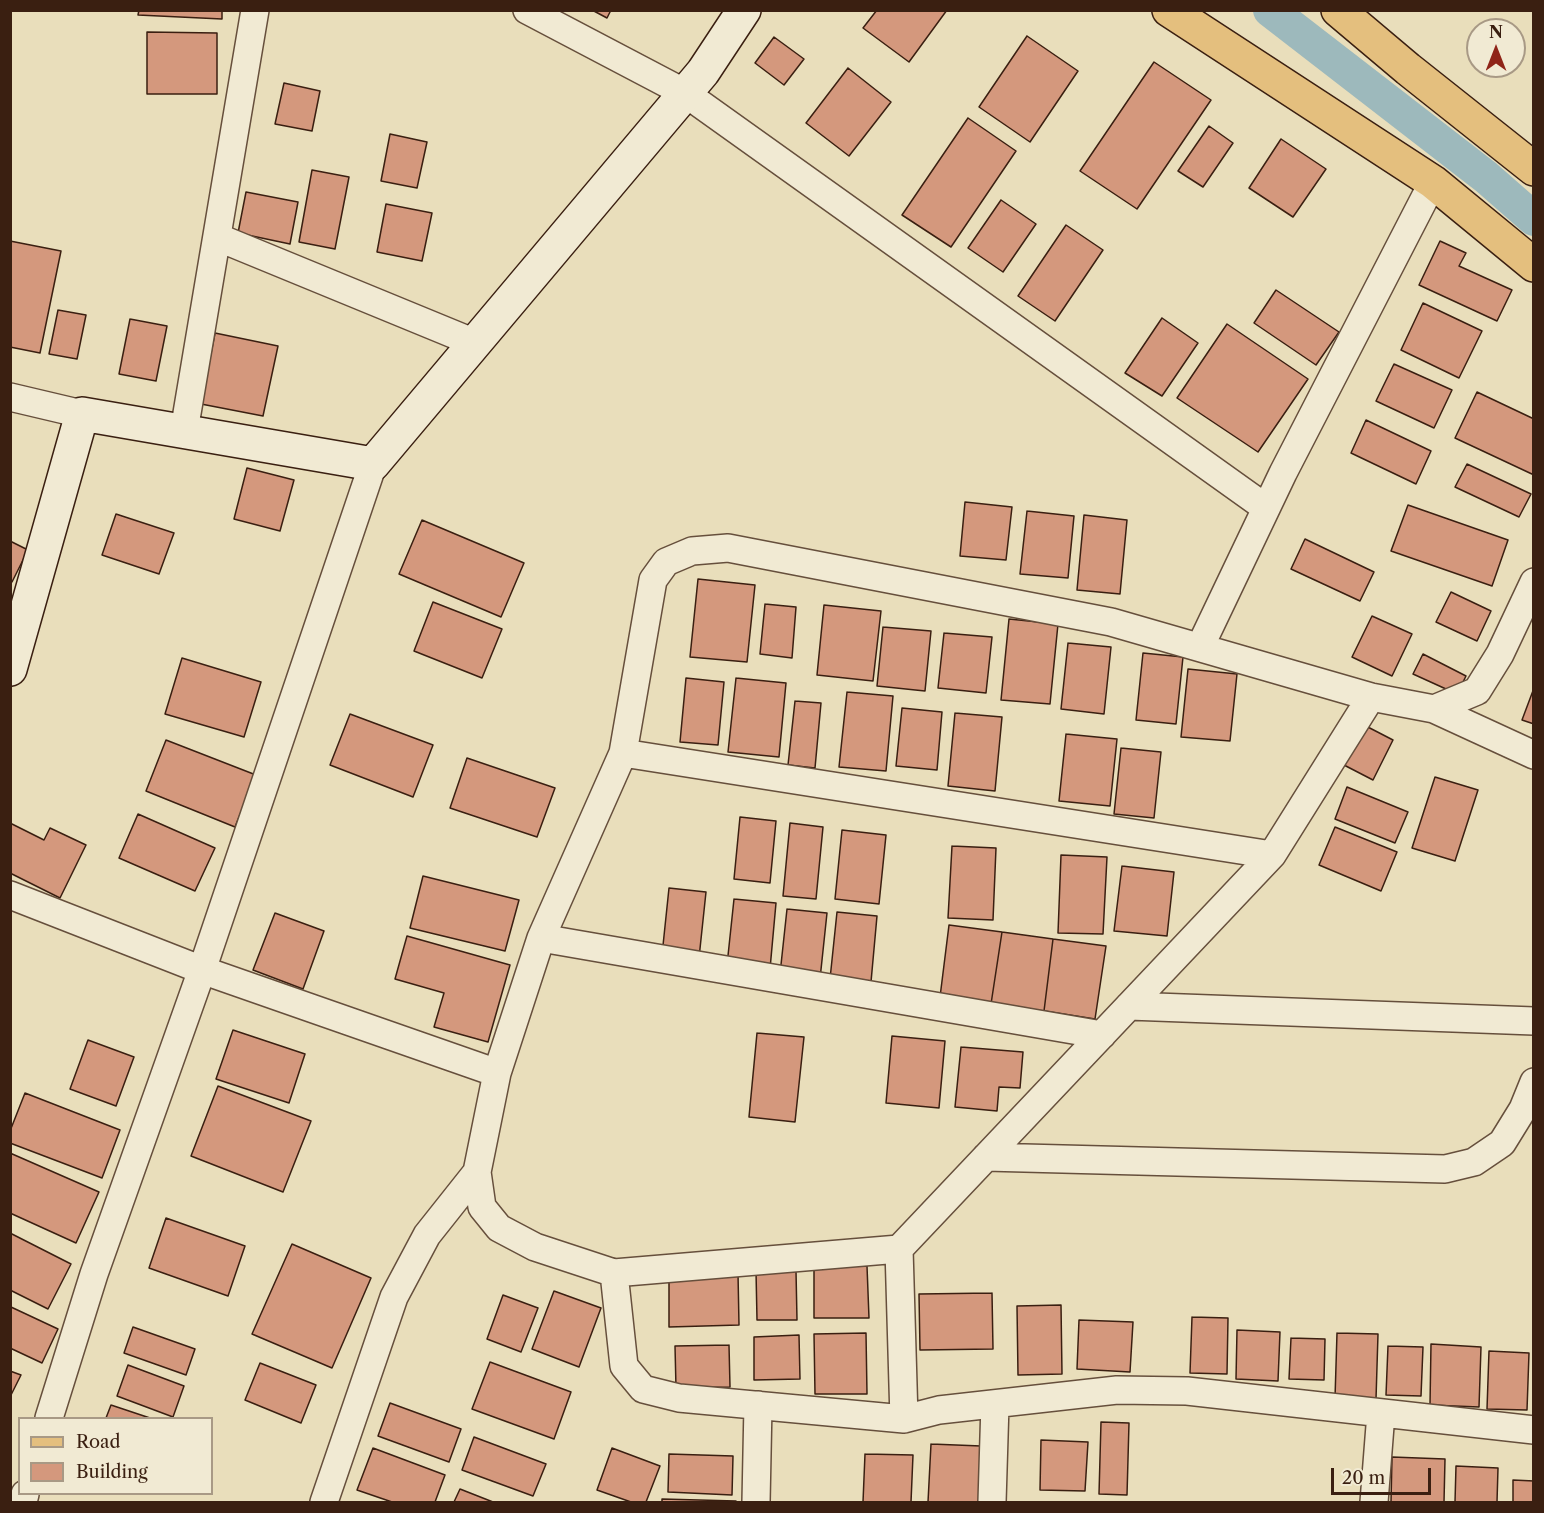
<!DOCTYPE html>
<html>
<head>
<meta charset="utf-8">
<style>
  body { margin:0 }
  #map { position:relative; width:1544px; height:1513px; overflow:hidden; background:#e9debb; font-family:"Libre Caslon Text",serif }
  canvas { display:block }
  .frame { position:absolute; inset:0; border:12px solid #3a1f11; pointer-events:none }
  .legend { position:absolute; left:18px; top:1417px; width:195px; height:78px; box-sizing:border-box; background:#f1ead3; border:2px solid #a89985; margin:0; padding:8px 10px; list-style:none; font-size:18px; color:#3a1f11 }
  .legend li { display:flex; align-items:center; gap:12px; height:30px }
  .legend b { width:30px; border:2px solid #a89985 }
  .north { position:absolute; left:1466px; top:18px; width:60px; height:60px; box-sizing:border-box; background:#f1ead3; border:2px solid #a89985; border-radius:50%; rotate:0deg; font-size:16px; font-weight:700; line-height:24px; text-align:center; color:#3a1f11 }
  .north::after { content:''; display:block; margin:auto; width:21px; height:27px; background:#8f2418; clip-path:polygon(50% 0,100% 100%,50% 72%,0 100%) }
  .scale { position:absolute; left:1331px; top:1468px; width:100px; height:27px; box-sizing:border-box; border:3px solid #3a1f11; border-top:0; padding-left:8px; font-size:18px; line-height:21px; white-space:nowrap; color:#3a1f11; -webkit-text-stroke:4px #f1ead3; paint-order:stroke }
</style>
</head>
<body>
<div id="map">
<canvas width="1544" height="1513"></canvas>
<div class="frame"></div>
<ul class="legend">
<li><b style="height:8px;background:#e4bf7e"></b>Road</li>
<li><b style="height:16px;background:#d4987d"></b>Building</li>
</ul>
<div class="north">N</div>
<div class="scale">20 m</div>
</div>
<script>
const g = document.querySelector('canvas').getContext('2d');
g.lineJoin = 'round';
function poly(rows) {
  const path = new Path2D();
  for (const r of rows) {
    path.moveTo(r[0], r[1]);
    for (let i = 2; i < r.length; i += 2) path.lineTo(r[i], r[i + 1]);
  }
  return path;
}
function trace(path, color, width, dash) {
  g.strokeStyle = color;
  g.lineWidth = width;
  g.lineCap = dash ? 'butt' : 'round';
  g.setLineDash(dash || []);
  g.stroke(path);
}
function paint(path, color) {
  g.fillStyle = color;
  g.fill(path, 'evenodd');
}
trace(poly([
  [1270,10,1486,177,1534,219]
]), '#9db9bc', 34);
const building = poly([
  [139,10,222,10,222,19,138,15,139,10],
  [592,10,611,10,607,18,592,10],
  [877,10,947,10,909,62,863,28,877,10],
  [147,32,217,33,217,94,147,94,147,32],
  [1027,36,1078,71,1030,142,979,107,1027,36],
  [774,37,804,59,784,85,755,63,774,37],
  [1154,62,1211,100,1137,209,1080,171,1154,62],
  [848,68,891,102,849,156,806,123,848,68],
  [284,83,320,91,312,131,275,124,284,83],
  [968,118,1016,151,951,247,902,215,968,118],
  [1209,126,1233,143,1203,187,1178,171,1209,126],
  [390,134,427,142,417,188,381,181,390,134],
  [1281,139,1326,169,1293,217,1249,188,1281,139],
  [312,170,349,177,335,249,299,242,312,170],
  [246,192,298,202,290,244,238,233,246,192],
  [1001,200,1036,224,1003,272,968,248,1001,200],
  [386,204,432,213,422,261,377,252,386,204],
  [1066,225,1103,250,1055,321,1018,296,1066,225],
  [10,241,61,251,40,353,10,347,10,241],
  [1440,241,1466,253,1459,266,1512,290,1497,321,1419,285,1440,241],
  [1276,290,1339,332,1316,365,1254,323,1276,290],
  [1423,303,1482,331,1459,378,1401,350,1423,303],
  [58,310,86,315,77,359,49,354,58,310],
  [1162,318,1198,343,1162,396,1125,373,1162,318],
  [130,319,167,326,156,381,119,374,130,319],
  [1227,324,1308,379,1258,452,1177,398,1227,324],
  [215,333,278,346,263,416,201,404,215,333],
  [1394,364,1452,390,1434,428,1376,401,1394,364],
  [1477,392,1534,419,1534,475,1455,438,1477,392],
  [1366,420,1431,451,1416,484,1351,453,1366,420],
  [1467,464,1531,494,1519,517,1455,487,1467,464],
  [247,468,294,480,280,531,234,519,247,468],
  [965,502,1012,507,1006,560,960,556,965,502],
  [1408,505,1508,540,1492,586,1391,551,1408,505],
  [1027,511,1074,516,1068,578,1020,574,1027,511],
  [116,514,174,533,159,574,102,555,116,514],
  [1084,515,1127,520,1120,594,1077,590,1084,515],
  [422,520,524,563,501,617,399,574,422,520],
  [1305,539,1374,572,1360,601,1291,569,1305,539],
  [10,541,28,550,12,582,10,581,10,541],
  [698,579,755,585,747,662,690,657,698,579],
  [1451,592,1491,611,1477,641,1436,622,1451,592],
  [433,602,502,629,482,678,414,651,433,602],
  [765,604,796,607,792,658,760,654,765,604],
  [824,605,881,611,873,681,817,675,824,605],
  [1372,616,1412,634,1392,676,1352,657,1372,616],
  [1009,619,1058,624,1050,704,1001,700,1009,619],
  [883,627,931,631,925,691,877,686,883,627],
  [944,633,992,637,986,693,938,688,944,633],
  [1068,643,1111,647,1104,714,1061,709,1068,643],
  [1143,653,1183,657,1176,724,1136,720,1143,653],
  [1423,654,1466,676,1457,694,1413,674,1423,654],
  [182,658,261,682,244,737,165,714,182,658],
  [1188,669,1237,674,1230,741,1181,737,1188,669],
  [686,678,724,682,718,745,680,742,686,678],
  [736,678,786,683,779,757,728,752,736,678],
  [1534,688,1534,724,1522,720,1534,688],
  [847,692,893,696,886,771,839,767,847,692],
  [795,701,821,703,815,768,788,765,795,701],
  [902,708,942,712,937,770,896,766,902,708],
  [955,713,1002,717,995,791,948,786,955,713],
  [350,714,433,745,413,797,330,765,350,714],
  [1362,724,1393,740,1373,780,1342,764,1362,724],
  [1066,734,1117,739,1110,806,1059,801,1066,734],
  [166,740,256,775,235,827,146,791,166,740],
  [1121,748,1161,752,1154,818,1114,814,1121,748],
  [467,758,555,788,537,837,450,808,467,758],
  [1435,777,1478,790,1455,861,1412,848,1435,777],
  [1347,787,1408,812,1395,843,1335,819,1347,787],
  [138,814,215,848,195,891,119,858,138,814],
  [740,817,776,821,770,883,734,879,740,817],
  [10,823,44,840,50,828,86,845,60,898,10,873,10,823],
  [790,823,823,827,816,899,783,896,790,823],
  [1335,827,1397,852,1381,891,1319,865,1335,827],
  [842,830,886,835,879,904,835,899,842,830],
  [952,846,996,848,993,920,948,918,952,846],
  [1061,855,1107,857,1103,934,1058,933,1061,855],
  [1122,866,1174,872,1167,936,1114,931,1122,866],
  [423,876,519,900,505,951,410,928,423,876],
  [669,888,706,892,699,958,662,955,669,888],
  [734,899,776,903,770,969,727,965,734,899],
  [787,909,827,913,820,979,780,974,787,909],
  [837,912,877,916,871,982,830,979,837,912],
  [275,913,324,931,303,989,253,970,275,913],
  [949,925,1002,932,991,1004,940,997,949,925],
  [1002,932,1053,939,1044,1011,991,1004,1002,932],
  [407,936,510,965,488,1042,434,1027,444,993,395,979,407,936],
  [1053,939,1106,946,1095,1019,1044,1011,1053,939],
  [233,1030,305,1054,289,1103,216,1079,233,1030],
  [757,1033,804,1037,795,1122,749,1117,757,1033],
  [892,1036,945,1041,939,1108,886,1103,892,1036],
  [88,1040,134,1057,116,1106,70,1089,88,1040],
  [961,1047,1023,1052,1020,1088,999,1087,997,1111,955,1107,961,1047],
  [218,1086,311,1121,283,1192,191,1156,218,1086],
  [25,1093,120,1130,102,1178,10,1143,10,1131,25,1093],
  [10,1153,99,1192,76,1243,10,1213,10,1153],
  [166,1218,245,1246,228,1296,149,1268,166,1218],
  [10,1233,71,1264,48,1309,10,1290,10,1233],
  [292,1244,371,1278,332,1368,252,1334,292,1244],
  [867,1266,869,1318,814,1318,814,1267,867,1266],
  [756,1271,796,1271,797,1320,757,1320,756,1271],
  [738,1273,739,1325,669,1327,669,1274,738,1273],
  [554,1291,601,1308,579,1367,532,1349,554,1291],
  [992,1293,993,1349,920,1350,919,1294,992,1293],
  [503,1295,538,1308,521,1352,487,1339,503,1295],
  [1061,1305,1062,1374,1018,1375,1017,1306,1061,1305],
  [11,1307,58,1329,42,1363,10,1348,11,1307],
  [1192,1317,1228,1318,1227,1374,1190,1373,1192,1317],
  [1079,1320,1133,1322,1130,1372,1077,1369,1079,1320],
  [133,1327,195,1349,186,1375,124,1353,133,1327],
  [1237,1330,1280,1332,1278,1381,1236,1379,1237,1330],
  [866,1333,867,1394,815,1394,814,1334,866,1333],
  [1337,1333,1378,1334,1376,1399,1335,1398,1337,1333],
  [799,1335,800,1379,754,1380,754,1337,799,1335],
  [1291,1338,1325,1339,1324,1380,1289,1379,1291,1338],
  [1431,1344,1481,1347,1479,1407,1430,1405,1431,1344],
  [729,1345,730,1387,676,1388,675,1346,729,1345],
  [1388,1346,1423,1347,1421,1396,1386,1395,1388,1346],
  [1489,1351,1529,1353,1527,1410,1487,1409,1489,1351],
  [490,1362,571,1392,554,1439,472,1409,490,1362],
  [260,1363,316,1385,301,1423,245,1400,260,1363],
  [128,1365,184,1386,173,1417,117,1396,128,1365],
  [10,1371,21,1375,10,1397,10,1371],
  [390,1403,461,1429,449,1462,378,1436,390,1403],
  [111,1405,150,1418,106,1418,111,1405],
  [1101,1422,1129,1423,1127,1495,1099,1494,1101,1422],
  [474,1437,546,1464,533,1496,462,1470,474,1437],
  [1041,1440,1088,1442,1085,1491,1040,1490,1041,1440],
  [931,1444,981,1446,979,1502,928,1502,931,1444],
  [373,1448,445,1475,435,1502,392,1502,357,1490,373,1448],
  [612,1448,660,1466,646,1502,631,1502,597,1490,612,1448],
  [669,1454,733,1456,732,1495,668,1492,669,1454],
  [865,1454,913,1455,911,1502,863,1502,865,1454],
  [1392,1457,1445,1459,1444,1502,1391,1502,1392,1457],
  [1456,1466,1498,1468,1497,1502,1455,1502,1456,1466],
  [1513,1480,1534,1481,1534,1502,1513,1502,1513,1480],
  [460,1489,493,1502,454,1502,460,1489],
  [662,1499,736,1501,662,1502,662,1499]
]);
paint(building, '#d4987d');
trace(building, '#3a1f11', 1.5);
const street = poly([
  [527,10,685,93,1266,508],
  [217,237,475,343],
  [10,397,82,414],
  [184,431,255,10],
  [373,464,202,970,497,1073,477,1172,482,1207,499,1228,535,1247,614,1273,624,1366,643,1389,679,1398,904,1419,939,1410,1117,1390,1187,1391,1534,1430],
  [1200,647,1283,473,1433,182],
  [1434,709,1534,755],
  [623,753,1272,855,899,1249,904,1419],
  [1272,855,1371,697],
  [10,895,202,970,94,1274,49,1418],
  [541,938,1102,1035],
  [1129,1006,1534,1021],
  [497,1073,541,938,623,753,653,580,666,562,692,551,728,548,1111,622,1371,697,1434,709,1477,691,1500,654,1534,582],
  [986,1157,1445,1169,1474,1162,1502,1143,1523,1109,1534,1082],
  [614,1273,899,1249],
  [23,1502,25,1494],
  [324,1502,394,1297,427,1235,477,1172],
  [756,1502,758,1405],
  [992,1502,995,1404],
  [1374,1502,1381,1413]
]);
const secondary = poly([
  [10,669,82,414,373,464,703,72,744,10]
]);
const primary = poly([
  [1169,10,1433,182,1534,265],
  [1338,10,1408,69,1534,169]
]);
trace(street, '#664f3c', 30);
trace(secondary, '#3a1f11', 36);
trace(primary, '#3a1f11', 36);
trace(street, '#f1ead3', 27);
trace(secondary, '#f1ead3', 33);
trace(primary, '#e4bf7e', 33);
</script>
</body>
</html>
